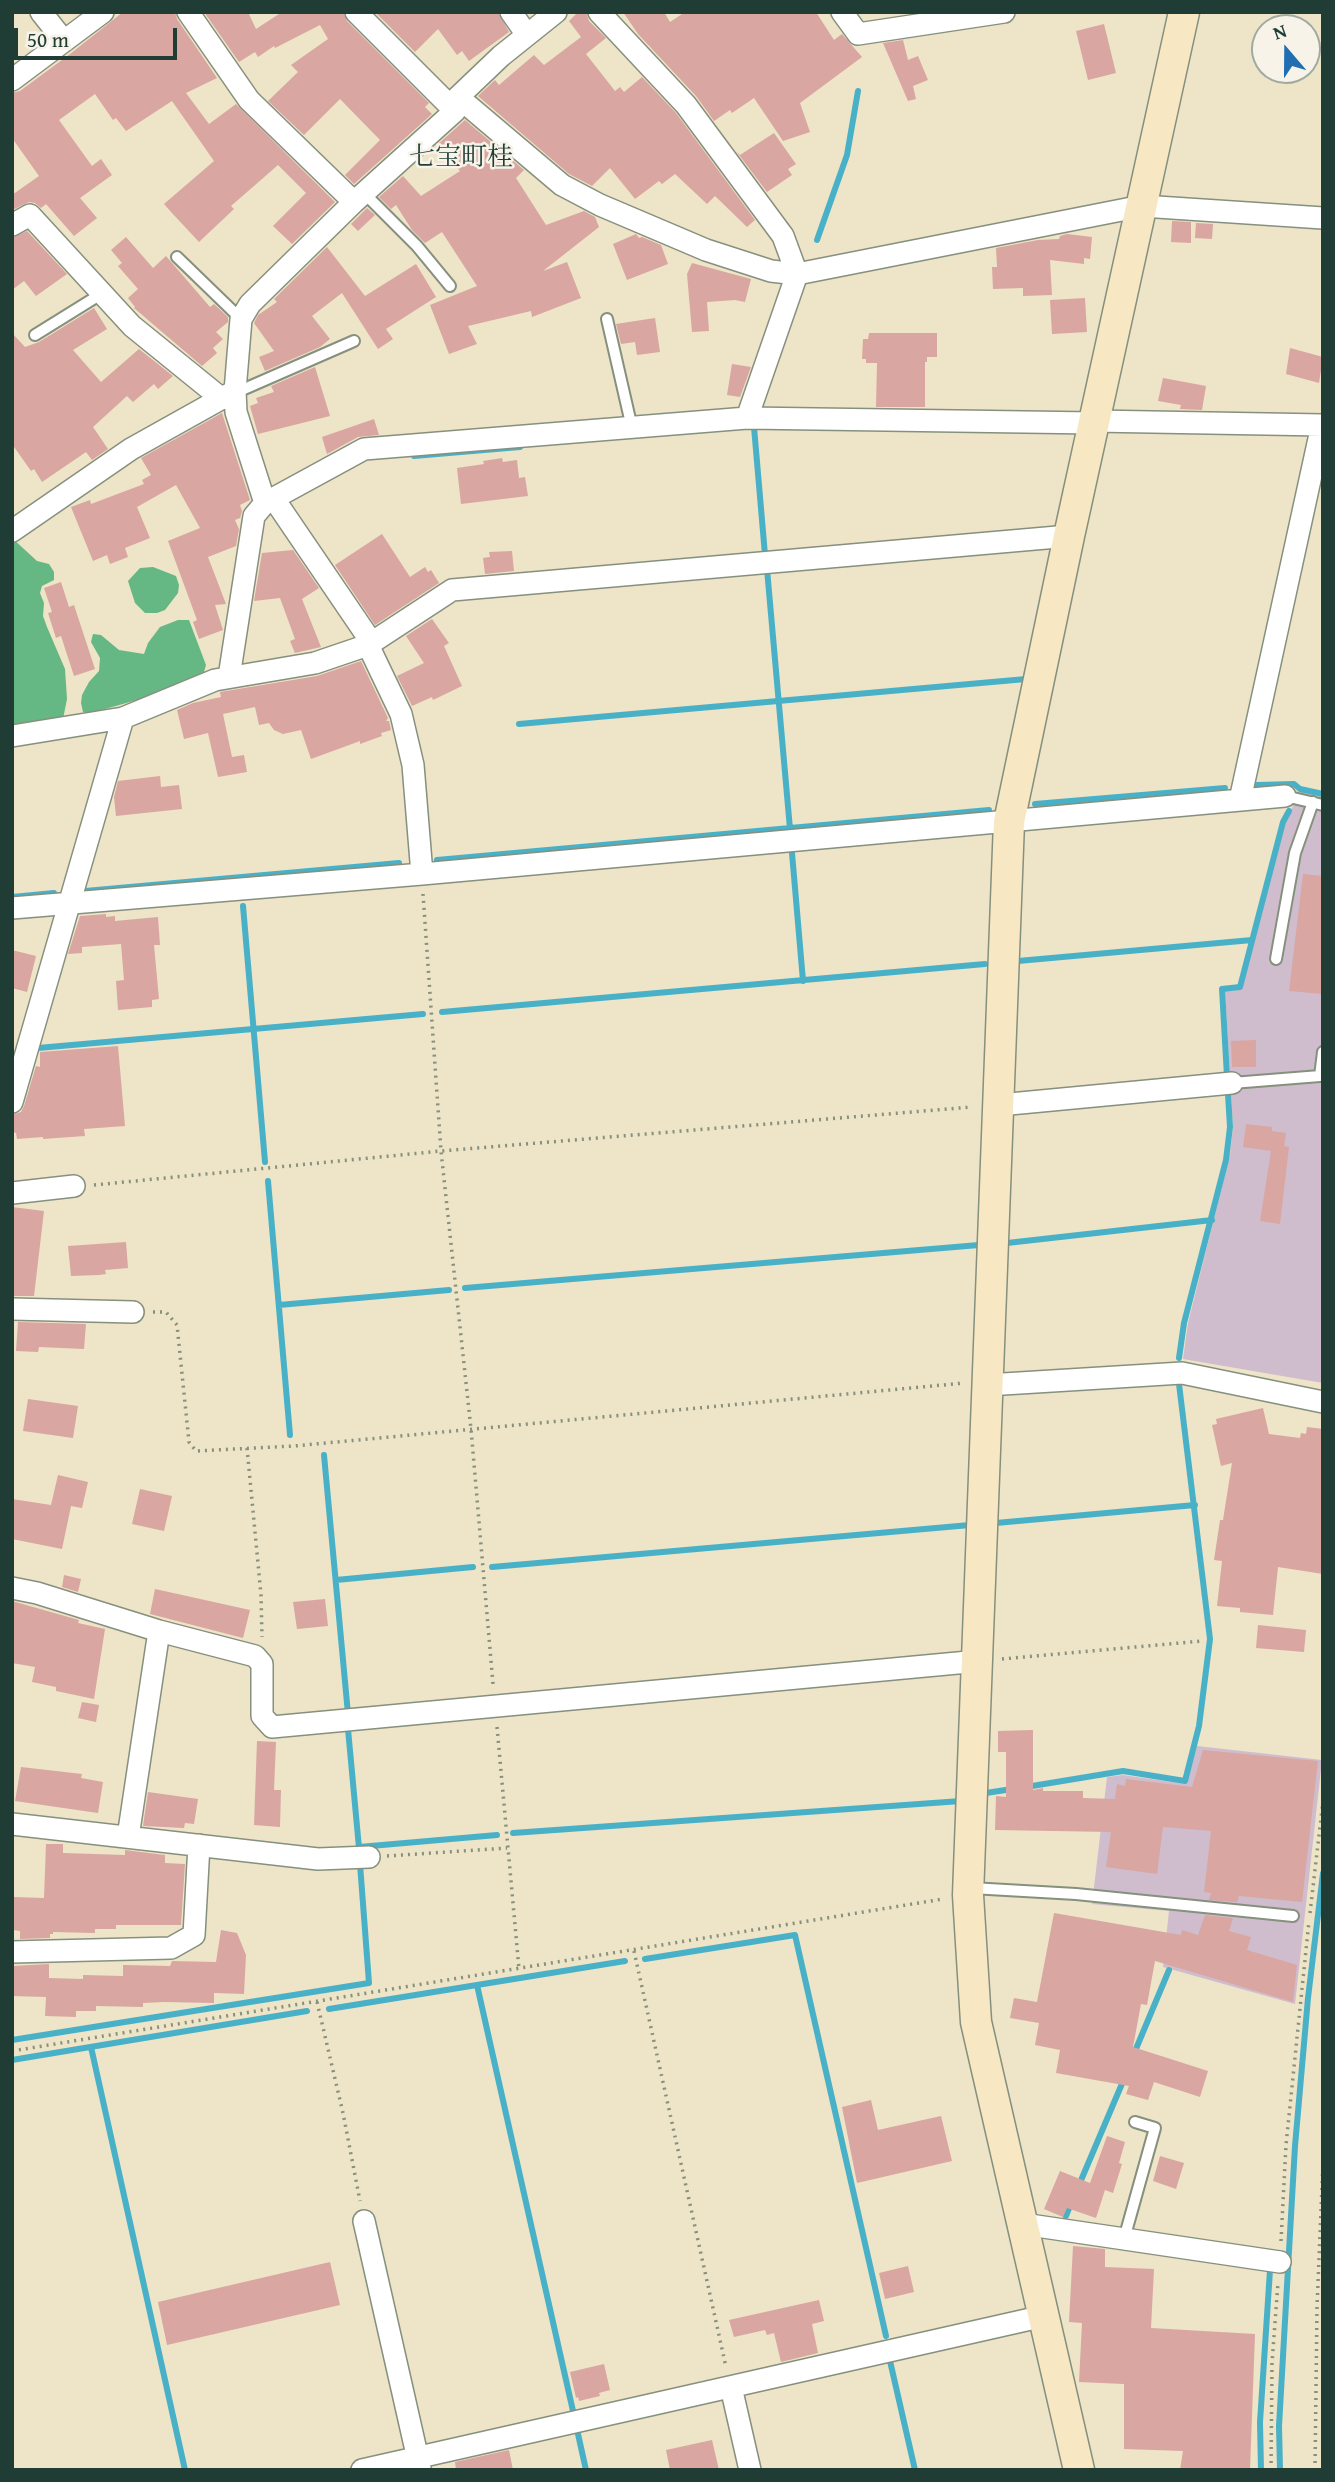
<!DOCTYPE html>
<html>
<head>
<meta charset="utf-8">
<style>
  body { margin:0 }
  #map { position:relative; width:1335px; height:2482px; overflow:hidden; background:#eee4c7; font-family:"Gentium Book Plus",serif }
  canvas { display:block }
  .frame { position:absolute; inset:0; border:14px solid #1f3d34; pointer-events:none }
  .north { position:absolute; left:1251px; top:14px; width:70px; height:70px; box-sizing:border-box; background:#f7f3e8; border:2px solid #a1aaa0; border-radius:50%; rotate:340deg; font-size:19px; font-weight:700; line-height:28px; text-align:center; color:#1f3d34 }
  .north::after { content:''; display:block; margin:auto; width:24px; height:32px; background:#1f6fb2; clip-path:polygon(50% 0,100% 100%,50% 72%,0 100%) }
  .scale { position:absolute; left:14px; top:28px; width:163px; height:32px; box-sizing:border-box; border:4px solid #1f3d34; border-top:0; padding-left:9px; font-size:21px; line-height:24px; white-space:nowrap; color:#1f3d34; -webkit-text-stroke:5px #f7f3e8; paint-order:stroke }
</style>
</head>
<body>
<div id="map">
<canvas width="1335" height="2482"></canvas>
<div class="frame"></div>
<div class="north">N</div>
<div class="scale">50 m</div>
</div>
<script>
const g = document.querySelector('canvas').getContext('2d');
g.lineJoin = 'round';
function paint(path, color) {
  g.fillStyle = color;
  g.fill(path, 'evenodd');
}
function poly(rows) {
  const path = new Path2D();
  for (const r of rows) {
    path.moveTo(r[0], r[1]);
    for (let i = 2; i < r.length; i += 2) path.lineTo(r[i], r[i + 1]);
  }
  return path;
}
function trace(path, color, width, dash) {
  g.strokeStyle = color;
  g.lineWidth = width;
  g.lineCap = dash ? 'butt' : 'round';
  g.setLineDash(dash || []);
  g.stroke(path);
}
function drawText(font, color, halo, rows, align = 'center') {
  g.font = font + ' "Gentium Book Plus","Noto Serif JP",serif';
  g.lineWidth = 5;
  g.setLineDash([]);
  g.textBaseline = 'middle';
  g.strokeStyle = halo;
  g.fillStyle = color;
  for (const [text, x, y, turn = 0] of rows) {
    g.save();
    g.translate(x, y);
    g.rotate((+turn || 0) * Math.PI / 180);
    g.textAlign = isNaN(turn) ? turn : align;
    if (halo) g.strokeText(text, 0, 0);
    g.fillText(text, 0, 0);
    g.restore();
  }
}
paint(poly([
  [1300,791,1323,795,1323,1383,1183,1359,1188,1323,1230,1154,1233,1128,1225,990,1242,989,1285,823],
  [1197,1746,1322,1760,1295,2004,1163,1967,1169,1911,1092,1904,1107,1777,1123,1775,1186,1784]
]), '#cfbdce');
paint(poly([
  [12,538,37,561,49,564,54,572,54,580,42,586,40,593,44,603,43,616,47,627,65,669,67,699,62,724,12,732],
  [153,567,176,576,179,585,178,593,165,610,157,613,145,613,135,603,128,581,140,568],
  [178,620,189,620,206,665,204,672,144,698,91,713,83,712,81,703,82,695,89,682,99,671,100,658,91,642,93,634,101,635,119,650,144,654,148,643,160,627]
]), '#65b784');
trace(poly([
  [817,240,847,155,858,91],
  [751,427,754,427,765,555],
  [414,456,520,447],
  [767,569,790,829],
  [519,724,1026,679],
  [1257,785,1294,784,1300,789,1323,794],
  [1035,804,1225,788],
  [792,853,803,981],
  [437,860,989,810],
  [85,891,399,863],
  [12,897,54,893],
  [243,906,265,1162],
  [1018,961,1252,940],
  [442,1012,985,964],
  [38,1048,423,1014],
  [1227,1076,1222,989,1240,987,1283,822,1289,811],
  [268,1181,290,1435],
  [1007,1243,1212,1220],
  [465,1288,979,1245],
  [279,1305,449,1290],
  [1179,1358,1184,1323,1226,1160,1230,1127,1228,1094],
  [324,1455,348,1714],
  [996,1523,1195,1505],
  [492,1567,970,1525],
  [336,1580,473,1567],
  [348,1729,359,1848],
  [1026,1787,1123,1771,1185,1781,1199,1726,1210,1639,1179,1384],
  [986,1793,1012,1789],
  [513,1833,961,1801],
  [359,1847,497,1835],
  [645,1959,795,1935,886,2336],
  [477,1985,573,2411],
  [329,2009,625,1961],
  [12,2040,369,1983,360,1864],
  [91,2047,185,2470],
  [1133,2056,1169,1970],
  [12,2060,307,2011],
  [1079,2185,1124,2079],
  [1066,2216,1072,2201],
  [890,2361,915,2470],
  [578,2434,586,2470],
  [1261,2470,1260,2422,1270,2270],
  [1280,2470,1279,2426,1295,2146,1308,1998,1323,1873]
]), '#48b1c7', 6);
paint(poly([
  [123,12,175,12,177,19,217,78,186,93,209,124,236,104,335,202,292,244,273,226,306,193,278,165,231,206,234,209,199,242,172,213,164,204,214,161,172,101,126,131,116,118,113,120,95,94,59,120,92,166,101,159,112,175,80,198,97,218,74,236,46,204,41,208,35,203,29,202,12,210,12,195,39,176,12,138,12,93,20,91,70,54],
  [204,12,248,12,256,29,282,12,343,12,347,21,429,103,425,107,432,114,354,184,345,175,380,140,340,99,304,135,268,101,298,72,291,65,328,39,320,25,275,48,274,46,258,57,255,52,239,62],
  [375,12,498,12,509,32,469,61,462,51,457,55,438,29,415,52],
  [578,12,586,12,589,21,606,38,586,54,615,91,620,87,624,92,642,77,676,113,755,220,747,227,715,196,707,204,675,174,662,184,659,181,635,199,610,168,592,186,569,174,478,96,495,80,499,85,534,55,544,65,581,37,569,21],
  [623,12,664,12,670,22,685,12,816,12,834,40,842,34,862,57,800,103,810,132,783,141,754,98,732,113,730,110,714,121,696,96,638,34],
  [1104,24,1116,73,1088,80,1076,31],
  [903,40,908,60,918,56,928,80,913,86,916,99,908,101,883,43],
  [465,120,524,170,516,178,546,225,584,211,595,217,599,227,543,271,567,262,581,298,532,317,531,311,468,326,477,344,449,354,430,305,477,286,442,232,425,243,412,230,396,205,391,209,379,197,403,176,421,196,460,171,437,145],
  [774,133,796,164,788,169,792,175,767,192,736,151,740,155],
  [367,208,375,215,358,231,351,224],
  [1172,221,1191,222,1191,243,1171,242],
  [1196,223,1213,224,1212,239,1195,238],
  [27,231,67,274,36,296,24,281,12,290,12,238],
  [636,234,639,238,642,237,661,245,668,264,627,280,613,244],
  [1067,234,1092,237,1090,259,1084,258,1084,264,1050,260,1052,295,1023,296,1023,288,993,289,992,267,997,267,996,248,1038,240,1059,239,1060,236],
  [126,237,153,268,166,256,210,307,214,304,228,317,228,322,216,332,223,339,213,348,217,353,202,366,134,308,135,307,128,298,138,289,118,266,122,263,111,250],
  [327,247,365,296,416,264,436,297,386,329,393,339,378,349,342,293,312,316,330,339,320,347,265,371,259,357,274,351,254,323,258,315,277,302,274,299],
  [692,263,751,279,745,302,735,300,707,302,709,331,692,332,687,274],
  [1085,298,1087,332,1052,334,1050,300],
  [94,308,107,329,73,350,101,382,139,349,173,376,158,389,154,384,133,402,127,396,93,427,108,449,92,460,86,452,42,482,34,469,31,471,12,444,12,333,25,347,39,342],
  [655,318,660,352,637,355,635,342,621,344,616,324],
  [869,333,937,333,937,357,927,357,927,362,925,362,925,407,876,407,877,363,866,363,866,359,862,359,863,339,868,339],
  [1290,348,1323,357,1319,383,1286,374],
  [732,364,751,367,740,397,727,395],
  [315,367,330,416,258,434,250,406,258,403,256,398,274,392,271,386],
  [1163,378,1206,386,1202,410,1180,409,1181,405,1158,401],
  [222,413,250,500,240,505,242,511,240,518,235,520,239,529,236,546,208,557,226,604,215,605,223,630,199,639,193,622,197,620,168,541,200,528,176,485,137,507,150,538,125,548,128,557,110,564,107,555,93,561,71,507,90,500,91,504,144,484,142,480,151,475,141,458],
  [374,419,379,435,358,437,327,454,322,437],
  [502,458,503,462,517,460,519,478,525,477,528,496,461,504,457,468,484,464,483,461],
  [382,534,410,577,425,567,428,572,431,570,439,583,375,625,335,565],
  [293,550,319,588,302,599,321,647,295,653,290,641,295,639,280,598,254,601,262,553],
  [512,551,514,571,485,574,483,558,490,557,489,552],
  [61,582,69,607,74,605,95,669,74,676,61,636,56,638,48,613,52,612,44,588],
  [432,619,449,643,444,646,462,686,433,700,432,697,412,706,397,676,424,663,406,636],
  [361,661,388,718,386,721,389,721,391,730,381,733,382,736,360,744,360,741,311,759,301,730,283,734,274,730,269,723,259,725,255,707,223,714,232,757,244,755,247,772,218,777,208,733,184,739,177,710,193,703,221,697,220,692,317,676],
  [160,776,161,787,179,785,182,809,116,816,114,797,118,781],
  [1303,874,1323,876,1323,994,1289,991],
  [106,914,106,917,115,916,115,921,158,917,160,945,154,945,159,999,152,1000,152,1007,118,1010,116,981,124,980,121,944,82,947,82,953,68,954,80,916,80,923,80,916],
  [12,950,36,956,27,992,12,988],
  [1256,1040,1256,1067,1232,1067,1231,1041],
  [118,1046,125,1126,84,1129,85,1136,43,1139,43,1137,17,1139,16,1133,12,1132,12,1115,21,1112,24,1106,36,1066,40,1067,40,1052],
  [1246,1124,1272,1127,1272,1131,1286,1133,1284,1146,1289,1147,1280,1224,1260,1221,1271,1151,1243,1147],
  [12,1207,44,1211,34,1296,12,1296],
  [126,1242,128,1268,105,1270,106,1274,99,1275,71,1276,68,1246],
  [18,1322,86,1324,84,1349,39,1347,38,1352,16,1351],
  [28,1399,78,1406,73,1438,23,1431],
  [1263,1408,1269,1434,1300,1438,1301,1433,1306,1434,1307,1427,1323,1429,1323,1574,1278,1567,1273,1615,1240,1612,1240,1608,1217,1606,1222,1561,1214,1560,1220,1520,1223,1520,1232,1463,1221,1466,1212,1425,1217,1424,1216,1419],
  [58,1475,88,1482,82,1508,71,1506,62,1549,12,1539,12,1499,51,1505],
  [140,1489,172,1496,164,1531,132,1524],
  [64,1575,81,1579,78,1592,62,1587],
  [155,1589,250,1610,243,1638,150,1614],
  [325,1599,328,1626,297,1629,293,1602],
  [12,1601,79,1620,78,1623,105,1629,94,1699,56,1691,56,1687,32,1682,35,1667,12,1663],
  [1258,1625,1306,1630,1304,1652,1256,1648],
  [82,1702,99,1705,96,1722,78,1718],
  [1033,1730,1033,1790,1043,1788,1043,1791,1083,1791,1083,1798,1115,1799,1117,1784,1125,1786,1126,1779,1192,1787,1203,1750,1318,1761,1302,1902,1239,1896,1237,1902,1209,1900,1211,1893,1204,1892,1211,1831,1163,1827,1157,1874,1106,1867,1111,1832,995,1830,996,1796,1006,1797,1006,1752,998,1752,998,1731],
  [257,1741,276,1742,274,1790,281,1790,280,1827,254,1825],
  [21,1767,82,1774,81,1778,103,1782,98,1813,15,1801],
  [148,1792,198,1799,194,1824,185,1823,184,1828,143,1826],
  [46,1844,63,1844,63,1853,125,1855,125,1850,165,1855,165,1863,185,1864,181,1925,116,1925,116,1929,95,1929,95,1933,53,1932,53,1934,50,1934,50,1938,20,1939,20,1931,13,1930,14,1897,44,1898],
  [1054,1913,1181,1935,1182,1930,1198,1935,1205,1915,1233,1918,1229,1931,1251,1937,1247,1950,1297,1965,1293,2002,1155,1961,1147,2005,1141,2004,1133,2047,1208,2071,1200,2097,1154,2082,1148,2100,1126,2094,1129,2086,1056,2073,1060,2050,1035,2045,1039,2023,1010,2018,1014,1998,1037,2002],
  [221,1930,237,1933,246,1955,244,1994,214,1993,214,2003,164,2002,143,2003,143,2007,96,2006,96,2011,76,2011,76,2017,45,2016,46,1997,12,1996,12,1966,49,1964,49,1978,83,1979,83,1975,123,1976,123,1965,170,1966,172,1961,216,1962],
  [871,2100,878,2130,941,2116,952,2161,857,2183,842,2107],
  [1107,2136,1125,2142,1119,2163,1122,2164,1113,2193,1105,2190,1096,2218,1067,2208,1063,2217,1044,2209,1060,2171,1090,2183],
  [1160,2156,1184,2163,1176,2189,1153,2181],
  [1073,2246,1105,2249,1105,2267,1154,2269,1151,2328,1255,2334,1250,2470,1180,2470,1183,2451,1124,2449,1124,2384,1079,2382,1082,2323,1069,2322],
  [330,2262,340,2305,167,2345,158,2302],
  [908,2266,914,2292,885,2299,879,2273],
  [819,2300,824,2321,812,2324,818,2353,781,2362,774,2333,767,2335,765,2330,734,2337,729,2320],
  [604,2364,610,2390,599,2393,600,2396,579,2401,578,2397,576,2398,570,2372],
  [712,2440,719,2470,670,2470,666,2450],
  [509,2450,513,2470,456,2470,455,2462]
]), '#d9a6a2');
const lane = poly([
  [364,193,417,246,450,286],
  [177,257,241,319],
  [607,319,632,428],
  [35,335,101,294],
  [235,393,354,341],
  [1285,796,1323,805],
  [1276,959,1295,853,1313,802],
  [1232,1083,1320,1076,1323,1052],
  [971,1888,1076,1894,1293,1916],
  [1124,2239,1155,2128,1135,2122]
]);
const street = poly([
  [41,12,64,41],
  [188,12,249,100,354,202],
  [356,12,455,111],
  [511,12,527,35],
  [599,12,686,105,783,236,797,274,747,418],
  [842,12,858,34,1004,12],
  [12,80,103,12],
  [458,97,562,185,600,205,706,250,771,271,797,274,1142,206,1323,218],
  [12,225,30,215,132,326,222,399],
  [1094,421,1323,425],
  [274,499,372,643],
  [265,503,236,412,235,391,241,319,250,304,354,202,455,111,458,97,501,56,556,12],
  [12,531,131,449,233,392],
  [368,645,401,714,413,765,422,874],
  [229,677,254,516,265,503,364,449,747,418,1094,423],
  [12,736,123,718,215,680,315,663,368,645,452,590,1069,536],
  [1240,800,1322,425],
  [12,908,422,874,1285,796],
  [12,1102,123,718],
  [999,1105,1232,1083],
  [12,1193,74,1186],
  [12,1309,133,1312],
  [987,1385,1182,1373,1323,1402],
  [12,1588,37,1593,159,1631,255,1656,262,1664,262,1716,272,1727,979,1661],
  [12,1824,318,1859,369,1857],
  [128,1837,159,1631],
  [12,1952,171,1948,194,1935,199,1845],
  [364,2221,420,2468],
  [1023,2224,1280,2262],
  [731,2387,750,2470],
  [362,2470,1044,2316]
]);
const secondary = poly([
  [1079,2470,976,2022,968,1895,1009,822,1069,536,1184,12]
]);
trace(lane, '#86907e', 14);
trace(street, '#86907e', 24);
trace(secondary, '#86907e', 33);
trace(poly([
  [423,894,441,1151,471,1429,493,1684],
  [94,1185,441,1151,972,1107],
  [153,1312,166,1312,177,1325,189,1442,196,1451,294,1446,964,1383],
  [247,1448,261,1595,262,1637],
  [1002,1659,1202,1641],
  [497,1727,519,1969],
  [387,1856,507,1848],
  [1310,1913,1323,1801],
  [634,1951,726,2367],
  [317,2002,343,2113,360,2201],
  [12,2051,943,1899],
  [1281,2241,1286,2145,1309,1921],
  [1271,2470,1272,2363,1278,2283],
  [1315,2470,1317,2307,1323,2162]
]), '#86907e', 3.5, [2, 5]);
trace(lane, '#fff', 10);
trace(street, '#fff', 21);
trace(secondary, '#f7e8c3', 30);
drawText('26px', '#1f3d34', '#f7f3e8', [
  ["七宝町桂",461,158]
]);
</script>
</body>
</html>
